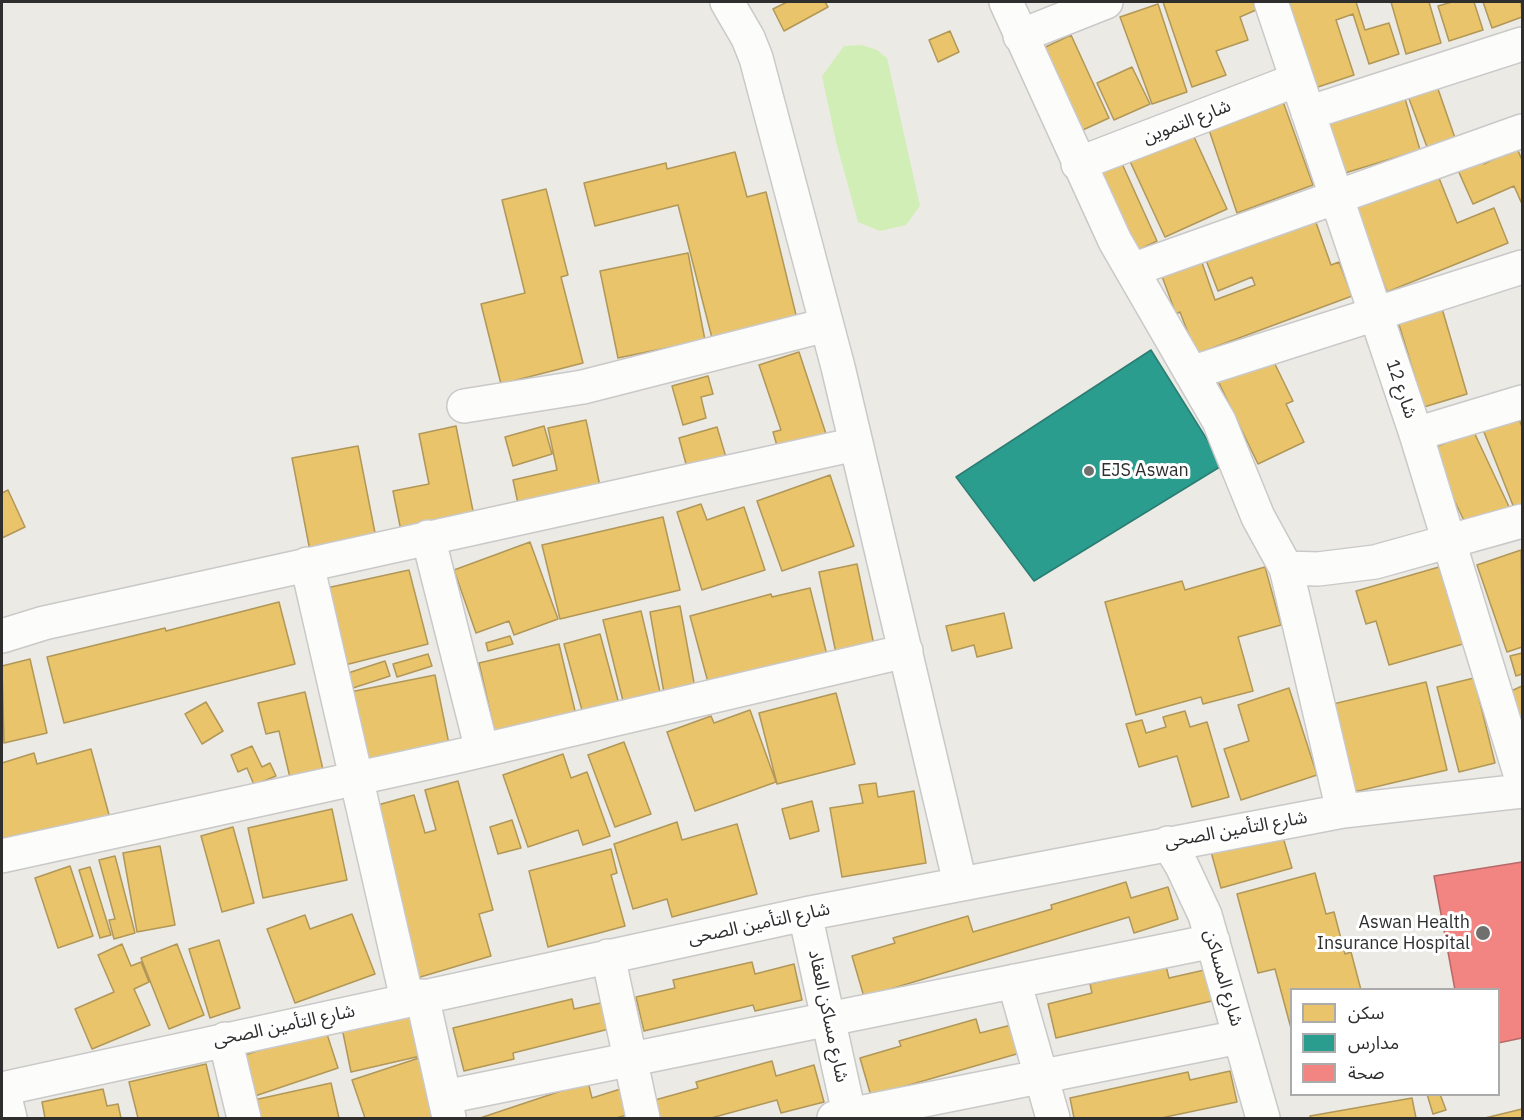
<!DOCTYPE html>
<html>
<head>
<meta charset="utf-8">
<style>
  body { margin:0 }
  #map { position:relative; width:1524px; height:1120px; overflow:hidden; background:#eceae4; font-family:"IBM Plex Sans","Noto Sans Arabic",sans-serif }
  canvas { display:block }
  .frame { position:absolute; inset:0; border:3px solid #2e2e2e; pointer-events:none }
  .legend { position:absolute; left:1290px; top:988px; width:210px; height:108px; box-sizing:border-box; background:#fff; border:2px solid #ababab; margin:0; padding:8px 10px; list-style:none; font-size:18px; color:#2e2e2e }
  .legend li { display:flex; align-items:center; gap:12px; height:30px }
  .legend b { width:30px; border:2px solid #ababab }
</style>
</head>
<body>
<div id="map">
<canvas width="1524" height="1120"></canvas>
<div class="frame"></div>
<ul class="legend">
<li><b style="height:16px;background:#e9c46a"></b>سكن</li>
<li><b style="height:16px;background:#2a9d8f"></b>مدارس</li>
<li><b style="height:16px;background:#f28482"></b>صحة</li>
</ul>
</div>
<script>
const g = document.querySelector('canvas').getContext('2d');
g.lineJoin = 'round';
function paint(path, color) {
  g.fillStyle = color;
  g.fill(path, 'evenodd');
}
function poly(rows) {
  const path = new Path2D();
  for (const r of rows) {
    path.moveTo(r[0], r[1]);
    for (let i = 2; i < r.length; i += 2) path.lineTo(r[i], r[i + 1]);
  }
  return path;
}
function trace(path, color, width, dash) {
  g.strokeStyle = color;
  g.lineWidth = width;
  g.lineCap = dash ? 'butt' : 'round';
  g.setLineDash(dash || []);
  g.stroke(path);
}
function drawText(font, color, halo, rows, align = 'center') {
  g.font = font + ' "IBM Plex Sans","Noto Sans Arabic",sans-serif';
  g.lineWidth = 6;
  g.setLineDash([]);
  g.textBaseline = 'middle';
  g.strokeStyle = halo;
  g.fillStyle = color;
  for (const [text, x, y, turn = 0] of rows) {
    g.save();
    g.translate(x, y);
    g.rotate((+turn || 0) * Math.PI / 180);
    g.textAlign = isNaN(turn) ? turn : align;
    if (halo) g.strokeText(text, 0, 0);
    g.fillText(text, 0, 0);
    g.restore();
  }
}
paint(poly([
  [862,45,877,50,887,58,920,206,906,225,880,231,858,222,836,142,822,76,844,46]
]), '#d2eeb7');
const homes = poly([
  [787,2,825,2,828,7,784,31,773,9,787,2],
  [1163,2,1253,2,1256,10,1240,17,1248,40,1216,51,1226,75,1192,87,1163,2],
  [1287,2,1356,2,1365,30,1389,23,1399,54,1369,64,1353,14,1336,20,1354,75,1315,88,1287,2],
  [1391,2,1429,2,1441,43,1406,54,1391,2],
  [1452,2,1474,2,1483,30,1449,41,1438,6,1452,2],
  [1483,2,1521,2,1522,17,1492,28,1483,2],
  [1158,4,1187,92,1152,104,1120,17,1158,4],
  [950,31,959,52,938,62,929,40,950,31],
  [1071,35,1109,118,1074,134,1035,52,1071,35],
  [1132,67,1150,104,1114,120,1097,83,1132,67],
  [1437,86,1455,138,1427,147,1408,96,1437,86],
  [1404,95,1420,150,1345,173,1328,118,1404,95],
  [1281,96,1313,185,1237,213,1207,124,1281,96],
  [1190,128,1227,209,1165,237,1128,157,1190,128],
  [1517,148,1522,160,1522,204,1514,186,1473,204,1457,168,1481,157,1484,164,1517,148],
  [735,152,747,197,766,192,797,319,712,338,678,205,595,226,584,183,666,163,667,169,735,152],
  [1119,157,1157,241,1132,253,1093,169,1119,157],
  [1437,173,1457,223,1494,208,1508,243,1387,292,1353,206,1437,173],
  [546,189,568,275,561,277,583,363,501,384,481,304,525,293,502,200,546,189],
  [1313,214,1331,265,1339,262,1352,296,1196,354,1180,312,1176,314,1160,271,1200,257,1215,300,1255,285,1252,277,1218,291,1204,255,1313,214],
  [688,253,705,340,618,358,600,271,688,253],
  [1441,305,1467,394,1424,407,1397,318,1441,305],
  [799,352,828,440,780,456,773,432,781,430,759,365,799,352],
  [1271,356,1293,401,1286,404,1304,442,1258,464,1218,381,1271,356],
  [708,376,713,394,701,397,706,418,683,425,672,386,708,376],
  [1517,413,1522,427,1522,511,1516,513,1482,427,1517,413],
  [586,420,601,491,519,508,513,480,557,470,548,428,586,420],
  [456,426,474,516,401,531,393,491,429,484,419,434,456,426],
  [544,426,552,454,513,466,505,437,544,426],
  [717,427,728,464,689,475,679,438,717,427],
  [1473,430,1511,511,1469,531,1430,450,1473,430],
  [358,446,376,538,310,551,292,458,358,446],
  [830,475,854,546,782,571,757,501,830,475],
  [8,490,25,527,2,538,2,493,8,490],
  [701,504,707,520,744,507,765,570,702,590,677,512,701,504],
  [663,517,680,590,560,619,542,545,663,517],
  [530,542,558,619,514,635,509,621,476,633,454,570,530,542],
  [1521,550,1522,647,1507,652,1477,565,1521,550],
  [857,564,875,650,837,658,819,572,857,564],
  [1265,567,1281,625,1238,637,1253,691,1203,704,1201,697,1136,715,1105,602,1182,581,1185,590,1265,567],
  [1439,567,1463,644,1389,665,1376,621,1366,624,1356,591,1439,567],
  [409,570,428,644,341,666,322,589,409,570],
  [810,588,827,655,709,686,690,616,771,594,772,597,810,588],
  [279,602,295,664,64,723,47,657,165,628,166,631,279,602],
  [680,606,695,688,664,693,650,612,680,606],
  [641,611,661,696,624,705,603,620,641,611],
  [1004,613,1012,648,977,657,974,645,952,651,946,626,1004,613],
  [600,634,619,704,583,714,564,644,600,634],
  [510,636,513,644,488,651,486,643,510,636],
  [559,644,576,715,495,733,479,663,559,644],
  [1522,653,1522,674,1516,676,1510,656,1522,653],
  [428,654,432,666,397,677,393,664,428,654],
  [30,659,47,733,4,743,2,666,30,659],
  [385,661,390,676,353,688,348,673,385,661],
  [435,675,449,744,364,762,350,692,435,675],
  [1474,678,1495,763,1459,772,1437,687,1474,678],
  [1426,682,1447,770,1354,792,1333,704,1426,682],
  [1522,686,1522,723,1509,692,1522,686],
  [1289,688,1317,775,1241,800,1224,749,1249,741,1238,705,1289,688],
  [305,692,324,774,291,782,279,731,266,734,258,703,305,692],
  [836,693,855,764,777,784,759,713,836,693],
  [206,702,223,731,202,744,185,714,206,702],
  [750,710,776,782,695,811,667,732,711,716,714,723,750,710],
  [1185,711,1190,727,1207,722,1229,797,1192,807,1177,756,1139,767,1126,724,1142,720,1146,733,1166,727,1163,717,1185,711],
  [624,742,651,814,615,827,588,755,624,742],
  [252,746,262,767,270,763,276,776,254,785,247,768,238,772,231,755,252,746],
  [91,749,111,822,2,850,2,763,34,753,37,764,91,749],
  [563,754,571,778,587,772,610,836,583,845,578,830,528,847,503,775,563,754],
  [458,781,493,910,479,914,491,956,417,978,374,806,414,795,425,833,436,830,425,790,458,781],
  [876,783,878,797,914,791,926,863,842,877,830,808,863,803,859,785,876,783],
  [812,801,819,831,790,839,782,809,812,801],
  [332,809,347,880,263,898,248,828,332,809],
  [512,820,521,848,498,854,490,827,512,820],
  [677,822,682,840,737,824,757,894,672,917,667,899,633,909,614,844,677,822],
  [233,827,254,903,222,912,201,836,233,827],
  [1280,827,1292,868,1221,888,1210,848,1280,827],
  [160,846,175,925,137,932,123,853,160,846],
  [611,849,617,873,611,875,625,926,548,947,529,871,611,849],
  [115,856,135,933,114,939,109,920,115,919,99,860,115,856],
  [70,866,93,936,58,948,35,878,70,866],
  [90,867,111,935,100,938,79,870,90,867],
  [1315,873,1326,914,1334,912,1345,954,1351,952,1361,990,1292,990,1292,1032,1275,969,1258,973,1237,894,1315,873],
  [1126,882,1131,898,1168,887,1178,919,1134,933,1129,917,864,997,852,956,895,943,893,938,968,916,973,932,1052,909,1051,905,1126,882],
  [352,914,375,974,295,1003,267,929,305,915,310,929,352,914],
  [219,940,240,1008,210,1018,189,949,219,940],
  [122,944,131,966,141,962,149,982,134,989,150,1025,92,1049,75,1009,114,992,98,955,122,944],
  [177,944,204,1015,169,1029,141,958,177,944],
  [752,962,755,974,794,964,802,1000,755,1011,753,1005,644,1031,636,997,675,988,673,980,752,962],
  [1166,966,1169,978,1209,969,1216,1000,1056,1038,1048,1004,1092,993,1090,984,1166,966],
  [572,999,574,1009,614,1000,621,1026,513,1053,514,1059,464,1071,453,1028,572,999],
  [416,1012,425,1055,351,1072,342,1028,416,1012],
  [976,1019,980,1033,1019,1023,1027,1051,871,1096,860,1058,901,1046,899,1041,976,1019],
  [325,1028,338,1068,255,1096,242,1056,325,1028],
  [422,1057,442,1118,365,1118,352,1080,422,1057],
  [772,1061,776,1076,814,1065,824,1102,781,1113,777,1100,711,1118,660,1118,655,1100,698,1088,696,1082,772,1061],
  [206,1064,219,1118,138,1118,129,1082,206,1064],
  [1230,1071,1237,1102,1161,1118,1074,1118,1070,1098,1188,1072,1190,1080,1230,1071],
  [588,1082,592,1098,630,1086,638,1112,616,1118,480,1118,588,1082],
  [331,1083,339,1118,258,1118,254,1100,331,1083],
  [103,1089,107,1106,118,1104,121,1118,45,1118,42,1102,103,1089],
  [1427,1094,1440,1094,1446,1110,1433,1114,1427,1094],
  [1412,1098,1416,1118,1310,1118,1310,1116,1412,1098],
  [1522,1109,1522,1118,1485,1118,1522,1109]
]);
paint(homes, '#e9c46a');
trace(homes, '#b19758', 1.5);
const schools = poly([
  [1151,350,1223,465,1034,581,956,477,1151,350]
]);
paint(schools, '#2a9d8f');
trace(schools, '#2b7c72', 1.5);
const health = poly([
  [1522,862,1522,1038,1498,1043,1498,990,1455,990,1434,876,1522,862]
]);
paint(health, '#f28482');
trace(health, '#b76a69', 1.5);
const minor = poly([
  [727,2,748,38,756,58,838,367,960,883],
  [1006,2,1115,241,1219,421,1258,517,1286,568,1318,569,1375,562,1522,521],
  [1271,2,1416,434,1522,780],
  [1020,36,1106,2],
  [1308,113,1522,44],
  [1078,164,1296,80],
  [1132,270,1522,131],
  [1191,373,1522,267],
  [464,406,583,387,826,325],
  [1416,434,1522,402],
  [428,537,482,750],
  [307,564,407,999],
  [1286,568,1343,811],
  [2,636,44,623,856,444],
  [1168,843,1182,866,1205,915,1263,1118],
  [2,856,454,757,906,651],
  [805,914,850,1118],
  [608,956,643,1118],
  [1014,981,1053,1118],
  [422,996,449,1117],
  [225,1039,244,1118],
  [2,1089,805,914,1343,811,1522,791],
  [3,1089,10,1118],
  [445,1097,1213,941],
  [834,1118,1239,1037]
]);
trace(minor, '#cac9c9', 36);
trace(minor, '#fcfcfb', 33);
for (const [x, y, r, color] of [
  [1089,471,6,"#70706e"],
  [1483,933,8,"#70706e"]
]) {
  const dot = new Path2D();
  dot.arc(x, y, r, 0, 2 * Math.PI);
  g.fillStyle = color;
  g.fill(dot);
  trace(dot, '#fff', 2);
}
drawText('18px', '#2e2e2e', '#fff', [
  ["شارع التموين",1187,122,-21],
  ["شارع 12",1401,389,71],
  ["شارع التأمين الصحى",1236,830,-10],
  ["شارع التأمين الصحى",759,924,-12],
  ["شارع المساكن",1223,978,74],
  ["شارع مساكن العقاد",828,1016,78],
  ["شارع التأمين الصحى",284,1026,-12]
]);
drawText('18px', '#2e2e2e', '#fff', [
  ["EJS Aswan",1101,471],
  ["Aswan Health",1470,923,"right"],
  ["Insurance Hospital",1470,944,"right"]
], 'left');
</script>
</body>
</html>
